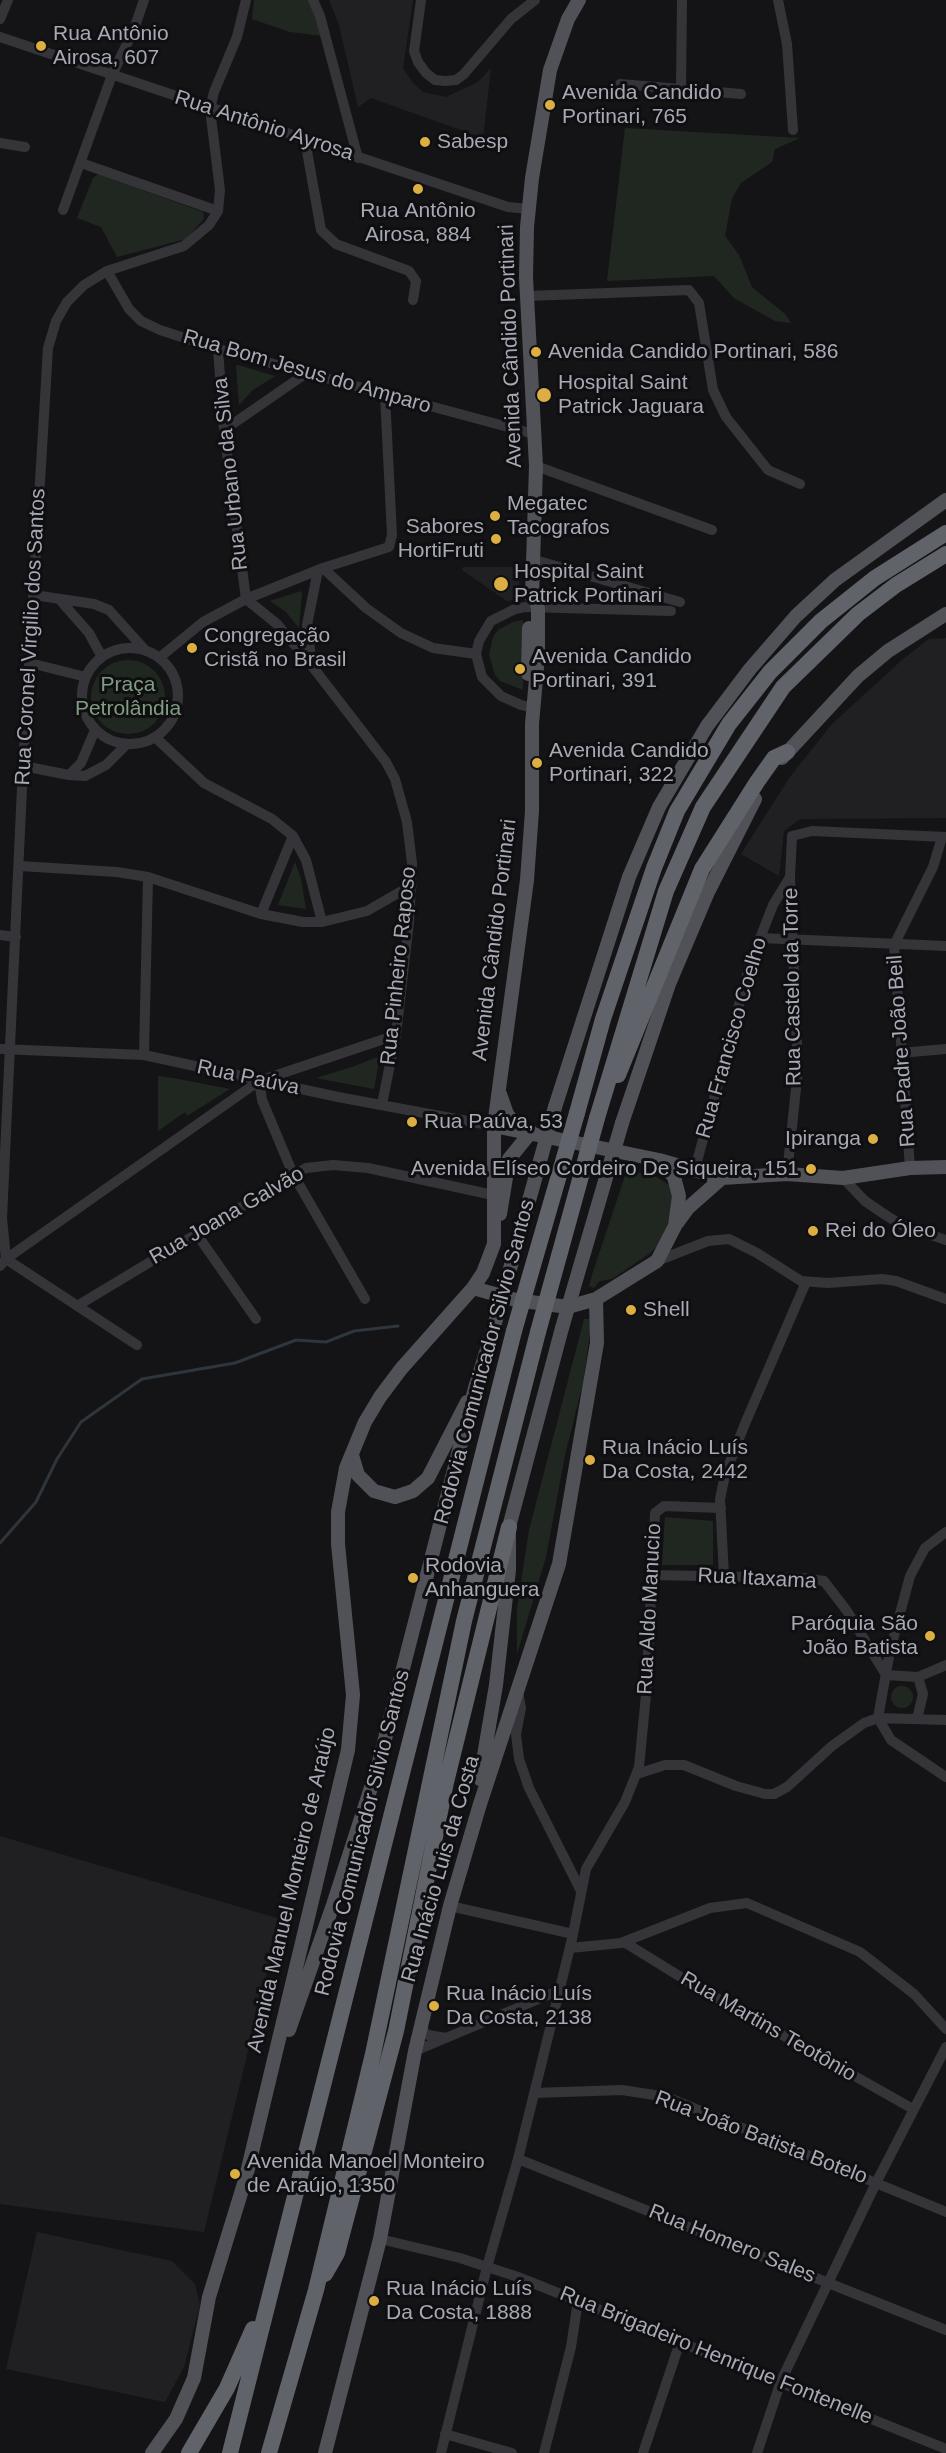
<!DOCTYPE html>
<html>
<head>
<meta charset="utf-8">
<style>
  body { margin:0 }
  canvas { display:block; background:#141315 }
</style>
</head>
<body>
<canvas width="946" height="2453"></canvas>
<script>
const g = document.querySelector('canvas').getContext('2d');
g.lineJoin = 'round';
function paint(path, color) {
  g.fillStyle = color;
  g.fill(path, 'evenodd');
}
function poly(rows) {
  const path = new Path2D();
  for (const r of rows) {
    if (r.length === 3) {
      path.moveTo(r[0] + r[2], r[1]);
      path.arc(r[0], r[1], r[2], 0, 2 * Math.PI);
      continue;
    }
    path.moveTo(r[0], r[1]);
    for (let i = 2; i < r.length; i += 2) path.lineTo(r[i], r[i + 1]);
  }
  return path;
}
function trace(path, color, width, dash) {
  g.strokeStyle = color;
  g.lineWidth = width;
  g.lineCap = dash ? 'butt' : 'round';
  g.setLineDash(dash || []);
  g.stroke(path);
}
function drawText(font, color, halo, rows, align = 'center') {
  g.font = font + ' Arial,sans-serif';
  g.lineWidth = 6;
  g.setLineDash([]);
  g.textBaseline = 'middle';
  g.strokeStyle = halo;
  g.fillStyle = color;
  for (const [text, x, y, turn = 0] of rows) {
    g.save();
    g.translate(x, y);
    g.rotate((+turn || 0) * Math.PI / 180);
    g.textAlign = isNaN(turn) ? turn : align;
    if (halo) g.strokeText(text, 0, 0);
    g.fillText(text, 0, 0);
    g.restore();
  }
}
paint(poly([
  [329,0,413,0,403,68,412,82,423,92,446,97,478,82,491,68,483,138,371,98,358,107,339,25],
  [463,567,519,567,519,599,507,601,462,570],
  [946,638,946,818,800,819,784,831,779,876,741,854,790,777,831,725,903,659,929,639],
  [0,1836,280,1919,204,2232,0,2204],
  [37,2232,172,2261,195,2284,200,2305,184,2367,165,2402,6,2369]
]), '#202022');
paint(poly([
  [254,0,309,0,322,36,290,32,252,19],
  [625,128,800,138,775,149,772,162,741,183,732,198,725,236,739,255,752,287,785,314,791,323,775,321,734,298,714,276,607,281],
  [98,174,203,212,204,219,186,239,117,257,101,227,77,218,93,178],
  [238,365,275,376,253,390,239,405,236,366],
  [301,591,302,594,299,628,286,612,270,601],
  [523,620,523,690,500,681,495,675,489,655,493,637,498,630,513,622],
  [128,697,37],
  [295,862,301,879,306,909,278,905],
  [380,1056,374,1089,316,1078,352,1067],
  [158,1076,173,1078,230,1089,187,1116,185,1112,158,1131],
  [627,1170,655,1176,669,1185,673,1195,669,1225,659,1244,649,1254,612,1279,600,1281,594,1288,589,1286,592,1275],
  [584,1319,592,1319,583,1383,565,1455,546,1557,517,1654,517,1608,529,1530],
  [665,1517,713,1521,713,1565,662,1565],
  [902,1697,11]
]), '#202721');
trace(poly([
  [0,1543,36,1502,57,1459,81,1422,142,1379,235,1363,296,1340,326,1342,354,1331,398,1326]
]), '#2e353c', 3);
trace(poly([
  [313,0,320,16,358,158],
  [421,0,414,51,418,62,426,73,435,80,445,81,456,80,464,74,511,19,535,0],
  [778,0,787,44,793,130],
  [0,19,8,0],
  [0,37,508,207,529,209],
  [620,84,741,94],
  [681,88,682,0],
  [305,140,321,230,336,244,409,271,416,281,413,300],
  [0,143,25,147],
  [81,163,218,211],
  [63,210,112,75,134,29,144,0],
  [107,271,129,309,141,321,160,330,218,349,534,434],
  [527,296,689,290,699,303,713,390,726,417,768,470,800,484],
  [218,349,224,430,246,599],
  [224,430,308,372],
  [536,466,712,530],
  [535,560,680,602],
  [323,568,366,608,401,633,433,648,476,654],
  [318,570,307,625,312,666,386,762,395,779,407,822,412,863,409,922,396,1035,382,1104],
  [34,595,94,604,109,610,146,651],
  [246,599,277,624,311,664],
  [60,600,89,633,102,657],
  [130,696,48],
  [159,658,203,622,246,599,323,568,389,547,392,535,385,395],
  [30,663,86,677],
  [534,708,521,705,501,696,482,677,476,654,479,641,491,621,515,609,525,607,671,611],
  [155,737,204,783,272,819,293,836,306,860,322,922],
  [23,766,69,775,85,776,106,765,127,744],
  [69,775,81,763,95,730],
  [20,866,117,872,148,877,261,914,303,922,322,922,367,911,412,885],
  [261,914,293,836],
  [0,935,16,937],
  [760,938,946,946],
  [0,1049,144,1055,338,1097,494,1126],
  [900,1053,946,1049],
  [144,1055,148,877],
  [259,1081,262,1100,293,1174,365,1299],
  [910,1168,894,945,933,867,942,837],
  [695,1169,750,964,773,905,790,877],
  [787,1174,798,1070,790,877,792,836,812,831,946,837],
  [843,1178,865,1201,887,1216,902,1225,946,1240],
  [196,1233,256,1319],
  [6,1259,2,1218,23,766,48,348,56,321,67,302,84,285,107,271,184,246,209,225,218,211,220,190,210,109,214,92,237,37,246,0],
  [6,1259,137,1345],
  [657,1261,708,1241,729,1239,757,1253,801,1281,828,1283,882,1279,896,1281,946,1299],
  [0,1266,6,1259,259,1081,396,1035],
  [77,1306,306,1168,333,1165,368,1168,493,1195],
  [946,1532,925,1548,910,1576,890,1651,878,1718,891,1740,946,1777],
  [650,1575,803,1578,824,1581,847,1611,886,1675],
  [724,1576,720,1499,725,1475,744,1426,806,1282],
  [886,1675,918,1677,946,1665],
  [518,1691,521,1708,516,1734,519,1759,529,1788,581,1891],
  [917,1719,923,1694,918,1677],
  [637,1774,665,1765,684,1765,736,1786,765,1794,774,1794,787,1787,832,1746,864,1723,878,1718,946,1720],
  [450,1906,573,1934],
  [624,1942,692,1984,913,2109],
  [570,1948,621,1943,710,1908,747,1903,860,1952,914,1994,946,2029],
  [420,2028,428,2035,446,2038],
  [415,2051,560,1990],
  [534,2093,622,2090,667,2097,946,2212],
  [518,2159,946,2330],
  [380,2239,460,2258,518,2277,946,2449],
  [445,2434,512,2453],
  [441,2453,487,2267,518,2159,572,1939,586,1869,625,1802,639,1767,646,1695,655,1513,664,1506,721,1508],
  [544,2453,571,2347,578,2301],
  [643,2453,680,2342],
  [757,2453,781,2381,876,2183,946,2047]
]), '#353539', 10);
trace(poly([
  [532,597,536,466,526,277,527,227,532,178,550,70,568,19,579,0],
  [528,674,529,628],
  [782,758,858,676,888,651,946,614],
  [500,1094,507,1114,513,1122,523,1129],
  [555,1107,629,877,659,807,707,726,750,669,796,616,835,580,946,500],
  [622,1123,669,984,708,892,755,799],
  [494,1126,659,1160,722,1178,787,1174,843,1178,910,1168,946,1167],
  [500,1214,509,1159,531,1132],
  [677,1223,688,1208,722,1178],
  [473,1288,516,1300,568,1307,596,1299,657,1261,675,1226,679,1196,674,1177,661,1162],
  [352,1455,358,1475,374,1491,395,1497,413,1491,428,1478,467,1402],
  [480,1779,496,1685,509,1570,509,1527,562,1328],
  [289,2030,333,1905,378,1766,475,1388,493,1330],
  [152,2453,176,2419,194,2378,209,2297,246,2177,348,1750,353,1695,338,1544,338,1512,346,1468,365,1422,380,1397,401,1369,473,1288,483,1273,494,1244,494,1126,527,880,532,811,532,724,538,656,538,609,534,590],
  [325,2453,380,2239,415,2051,450,1906,480,1804,559,1564,597,1343,596,1299]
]), '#515258', 14);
trace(poly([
  [618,1075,702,869,757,782,774,758,787,752],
  [577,1113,603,1019,654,868,677,811,729,724,770,672,821,621,875,578,946,533],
  [597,1118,666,891,703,807,783,687,858,614,896,585,946,554],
  [325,2274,337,2253,396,2031,446,1782,509,1527],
  [189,2453,227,2388,253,2329],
  [230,2453,514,1331],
  [269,2453,316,2290,373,2054,464,1621,538,1332]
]), '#61636a', 16);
trace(poly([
  [562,1328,622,1123],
  [493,1330,555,1107]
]), '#515258', 14);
trace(poly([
  [514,1331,577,1113],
  [538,1332,597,1118]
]), '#61636a', 16);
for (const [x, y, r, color] of [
  [41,46,6,"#ddaf43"],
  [550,105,6,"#ddaf43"],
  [425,142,6,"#ddaf43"],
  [418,189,6,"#ddaf43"],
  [536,352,6,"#ddaf43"],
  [544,395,8,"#ddaf43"],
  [495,516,6,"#ddaf43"],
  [496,539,6,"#ddaf43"],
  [501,584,8,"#ddaf43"],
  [192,648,6,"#ddaf43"],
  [520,669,6,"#ddaf43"],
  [537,763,6,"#ddaf43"],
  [412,1122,6,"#ddaf43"],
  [873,1139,6,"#ddaf43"],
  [811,1169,6,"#ddaf43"],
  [813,1231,6,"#ddaf43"],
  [631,1310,6,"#ddaf43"],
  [590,1460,6,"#ddaf43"],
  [413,1578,6,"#ddaf43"],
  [930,1636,6,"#ddaf43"],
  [434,2006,6,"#ddaf43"],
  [235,2174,6,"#ddaf43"],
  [374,2301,6,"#ddaf43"]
]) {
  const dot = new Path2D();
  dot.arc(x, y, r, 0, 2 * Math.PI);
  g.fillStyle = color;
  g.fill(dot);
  trace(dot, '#0f0e10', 2);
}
drawText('21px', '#a7aab4', '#0f0e10', [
  ["Rua Antônio",53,34],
  ["Airosa, 607",53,58],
  ["Avenida Candido",562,93],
  ["Portinari, 765",562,117],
  ["Sabesp",437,142],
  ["Rua Antônio",418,211,"center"],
  ["Airosa, 884",418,235,"center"],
  ["Avenida Candido Portinari, 586",548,352],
  ["Hospital Saint",558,383],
  ["Patrick Jaguara",558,407],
  ["Megatec",507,504],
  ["Tacografos",507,528],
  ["Sabores",484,527,"right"],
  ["HortiFruti",484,551,"right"],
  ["Hospital Saint",514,572],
  ["Patrick Portinari",514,596],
  ["Congregação",204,636],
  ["Cristã no Brasil",204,660],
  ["Avenida Candido",532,657],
  ["Portinari, 391",532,681],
  ["Avenida Candido",549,751],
  ["Portinari, 322",549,775],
  ["Rua Paúva, 53",424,1122],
  ["Ipiranga",861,1139,"right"],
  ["Avenida Elíseo Cordeiro De Siqueira, 151",799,1169,"right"],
  ["Rei do Óleo",825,1231],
  ["Shell",643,1310],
  ["Rua Inácio Luís",602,1448],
  ["Da Costa, 2442",602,1472],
  ["Rodovia",425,1566],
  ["Anhanguera",425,1590],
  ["Paróquia São",918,1624,"right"],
  ["João Batista",918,1648,"right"],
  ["Rua Inácio Luís",446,1994],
  ["Da Costa, 2138",446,2018],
  ["Avenida Manoel Monteiro",247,2162],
  ["de Araújo, 1350",247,2186],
  ["Rua Inácio Luís",386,2289],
  ["Da Costa, 1888",386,2313]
], 'left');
drawText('21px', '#a7aab4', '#0f0e10', [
  ["Rua Antônio Ayrosa",264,126,18],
  ["Avenida Cândido Portinari",511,346,-92],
  ["Rua Bom Jesus do Amparo",307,372,16],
  ["Rua Urbano da Silva",231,474,-96],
  ["Rua Coronel Virgilio dos Santos",31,637,-87],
  ["Avenida Cândido Portinari",495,940,-83],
  ["Rua Pinheiro Raposo",399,966,-84],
  ["Rua Castelo da Torre",793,987,-91],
  ["Rua Francisco Coelho",732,1038,-74],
  ["Rua Padre João Beil",902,1051,-94],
  ["Rua Paúva",248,1078,12],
  ["Rua Joana Galvão",227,1216,-30],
  ["Rodovia Comunicador Silvio Santos",485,1362,-75],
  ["Rua Itaxama",757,1579,3],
  ["Rua Aldo Manucio",650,1609,-87],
  ["Rodovia Comunicador Silvio Santos",363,1833,-76],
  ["Rua Inácio Luis da Costa",441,1869,-74],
  ["Avenida Manuel Monteiro de Araújo",292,1890,-77],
  ["Rua Martins Teotônio",768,2027,30],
  ["Rua João Batista Botelo",761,2138,21],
  ["Rua Homero Sales",732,2244,22],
  ["Rua Brigadeiro Henrique Fontenelle",716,2356,22]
]);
drawText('21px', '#809d82', '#0f0e10', [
  ["Praça",128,685],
  ["Petrolândia",128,709]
]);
</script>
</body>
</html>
